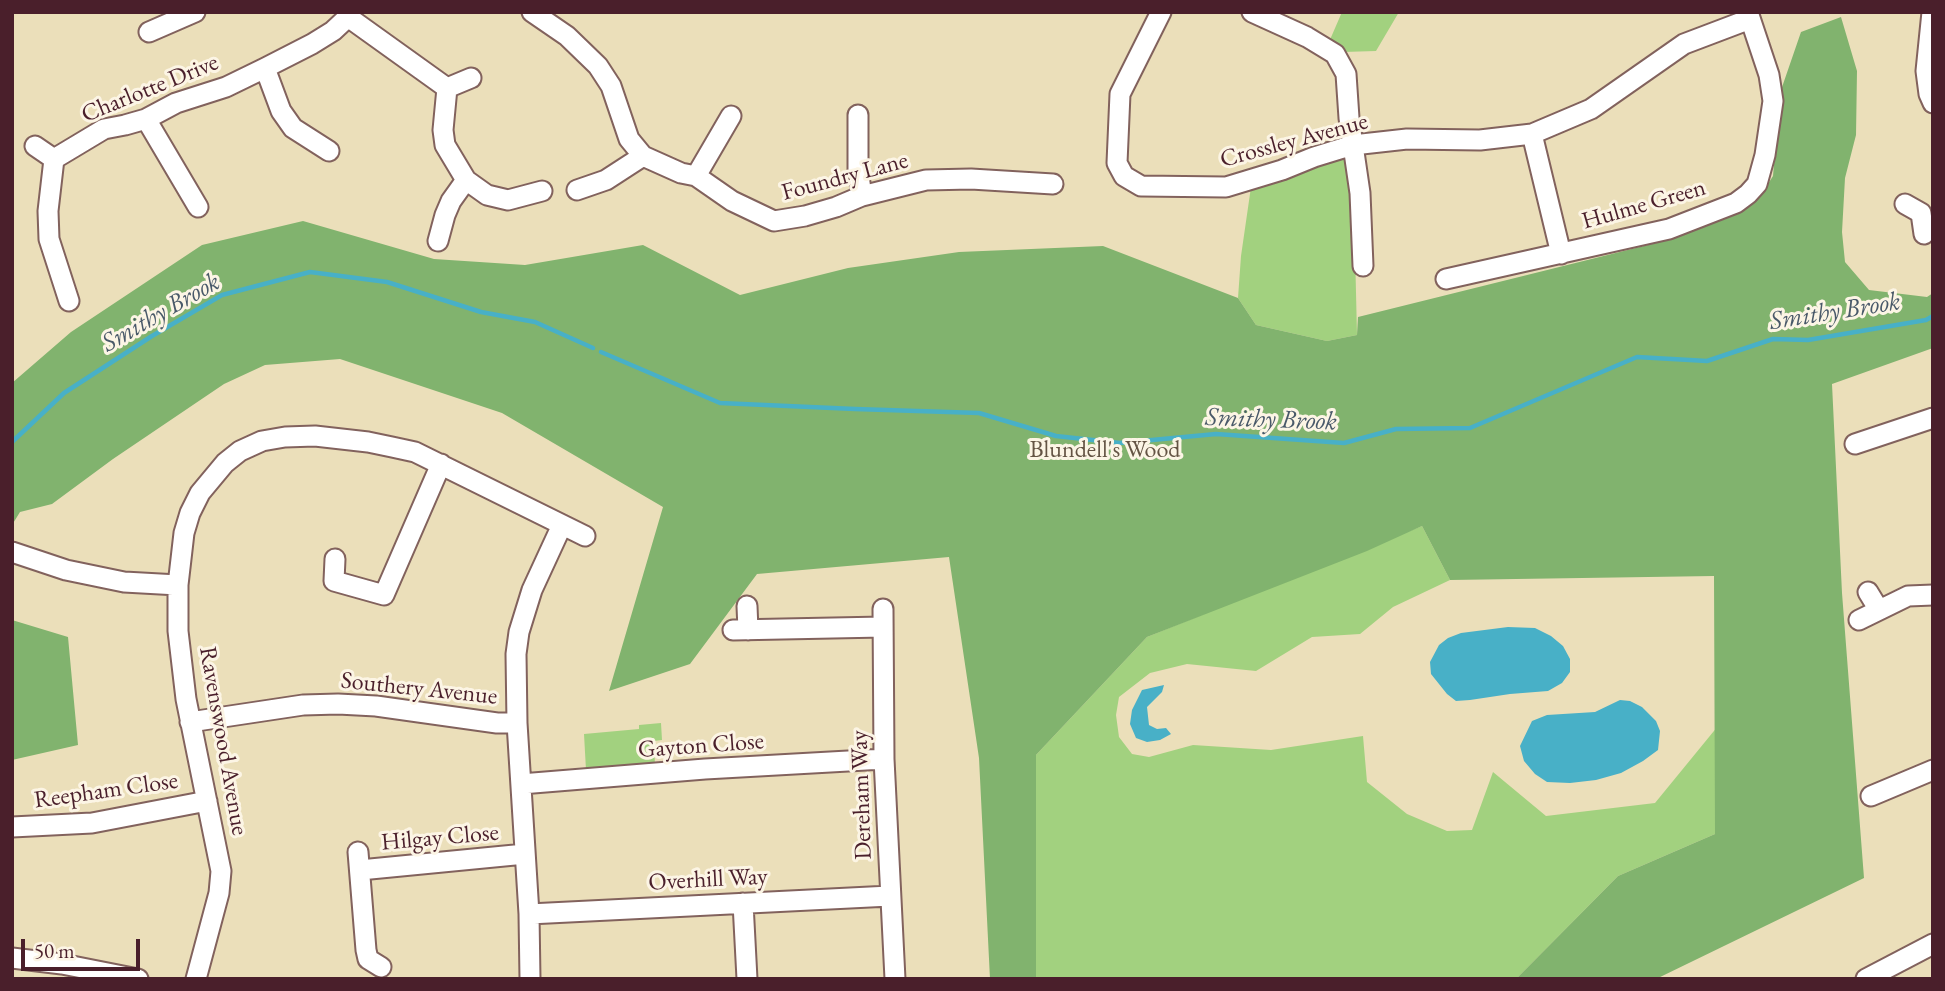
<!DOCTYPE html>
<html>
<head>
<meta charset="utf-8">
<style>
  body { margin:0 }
  #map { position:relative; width:1945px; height:991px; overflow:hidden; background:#ebdfba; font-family:"EB Garamond",serif }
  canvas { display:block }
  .frame { position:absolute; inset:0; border:14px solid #4a1f2b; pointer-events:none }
  .scale { position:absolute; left:21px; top:939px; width:119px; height:32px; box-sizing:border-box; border:4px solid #4a1f2b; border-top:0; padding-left:9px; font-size:21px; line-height:24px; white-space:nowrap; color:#4a1f2b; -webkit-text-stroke:5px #fcf5e5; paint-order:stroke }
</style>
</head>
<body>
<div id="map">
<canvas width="1945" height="991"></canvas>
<div class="frame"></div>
<div class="scale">50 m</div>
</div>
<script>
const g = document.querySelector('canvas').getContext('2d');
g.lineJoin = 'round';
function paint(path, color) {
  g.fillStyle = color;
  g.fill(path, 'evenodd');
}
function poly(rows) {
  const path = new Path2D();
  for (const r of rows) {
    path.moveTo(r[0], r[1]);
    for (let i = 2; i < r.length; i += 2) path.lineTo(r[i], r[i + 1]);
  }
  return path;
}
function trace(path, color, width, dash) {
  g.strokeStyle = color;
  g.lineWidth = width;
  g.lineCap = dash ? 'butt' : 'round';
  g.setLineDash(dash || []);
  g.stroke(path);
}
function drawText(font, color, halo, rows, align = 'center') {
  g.font = font + ' "EB Garamond",serif';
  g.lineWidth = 6;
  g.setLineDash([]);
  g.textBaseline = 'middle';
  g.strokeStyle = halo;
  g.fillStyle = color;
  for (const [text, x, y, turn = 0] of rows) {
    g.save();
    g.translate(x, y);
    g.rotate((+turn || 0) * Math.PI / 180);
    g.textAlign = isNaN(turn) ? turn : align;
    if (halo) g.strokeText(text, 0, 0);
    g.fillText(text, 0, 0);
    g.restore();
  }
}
paint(poly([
  [1342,12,1399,12,1376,51,1343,52,1329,42],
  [1348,156,1355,250,1357,335,1327,341,1256,325,1238,298,1241,256,1251,187],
  [1422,526,1450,580,1393,607,1360,634,1312,637,1256,671,1187,664,1150,673,1119,697,1116,715,1119,737,1132,754,1149,757,1193,745,1271,750,1363,736,1367,782,1407,814,1447,831,1472,830,1493,772,1546,816,1655,803,1718,726,1715,834,1618,876,1516,979,1036,979,1036,755,1147,637],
  [661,723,662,740,654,741,655,766,586,770,584,734,639,729,639,725]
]), '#a2d17f');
paint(poly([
  [1841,17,1857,71,1856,135,1845,178,1842,232,1845,262,1869,290,1927,297,1933,293,1933,348,1832,384,1842,593,1864,878,1656,979,1516,979,1618,876,1715,834,1714,576,1450,580,1422,526,1367,551,1147,637,1036,755,1036,979,990,979,979,758,949,557,757,574,690,664,609,691,663,507,502,413,340,359,265,365,224,384,113,459,52,504,20,512,12,525,12,383,71,332,202,245,303,221,434,259,525,265,643,245,740,295,848,268,959,252,1103,246,1238,298,1256,325,1327,341,1357,335,1358,317,1668,240,1744,209,1761,195,1773,176,1780,93,1801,32],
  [12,620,68,637,78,745,12,760]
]), '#81b36e');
paint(poly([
  [1508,627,1535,628,1551,636,1563,646,1570,659,1570,672,1562,683,1548,691,1510,694,1470,700,1456,701,1447,694,1431,674,1430,662,1439,645,1448,638,1461,633],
  [1164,685,1162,692,1147,707,1149,725,1157,729,1166,728,1171,734,1160,740,1147,742,1136,738,1130,724,1132,710,1142,690],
  [1620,700,1630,701,1642,707,1656,721,1660,731,1658,750,1643,761,1621,773,1596,780,1570,783,1547,782,1535,774,1524,761,1520,746,1532,721,1547,715,1595,712]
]), '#48b0c7');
trace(poly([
  [601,352,720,403,855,409,979,413,1056,436,1120,443,1216,434,1344,443,1396,429,1470,428,1637,357,1707,361,1773,339,1808,340,1926,320,1933,316],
  [12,442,64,393,152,336,222,295,310,272,387,282,481,312,535,322,593,348]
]), '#48b0c7', 4.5);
const minor = poly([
  [532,12,567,36,598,66,611,86,629,139,643,156,681,173,696,176,732,201,774,221,805,216,836,207,862,196,926,180,971,179,1053,184],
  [1161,12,1120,94,1117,163,1124,176,1141,186,1226,187,1282,170,1314,157,1353,145,1407,139,1480,140,1532,134,1591,109,1684,44,1750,19],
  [1252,12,1307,37,1335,54,1346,74,1349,118,1360,193,1363,266],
  [1932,12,1926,71,1929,94,1933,103],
  [348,17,447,88,443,130,445,145,466,180,487,195,508,200,542,191],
  [149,32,195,12],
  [265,68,281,111,293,128,329,151],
  [447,88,471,78],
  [858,115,858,170,862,196],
  [146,119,198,207],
  [1532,134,1561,254],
  [35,146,54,159],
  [696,176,731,116],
  [577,190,606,180,643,156],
  [1905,204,1921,213,1924,234],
  [438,241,445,215,451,201,466,180],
  [1446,279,1669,229,1736,203,1748,194,1757,184,1765,155,1773,101,1769,75,1748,12],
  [69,301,49,239,48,211,54,159,104,129,125,125,146,119,176,103,226,87,265,68,312,44,333,31,348,17,351,12],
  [1855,444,1933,418],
  [12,552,66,570,124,582,178,585],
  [335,559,334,581,384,595,441,464],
  [1868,592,1879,610],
  [747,606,748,630],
  [883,609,884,759,895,979],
  [1859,620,1908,596,1933,595],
  [733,630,883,627],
  [190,722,303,705,338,704,376,706,497,723,517,723],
  [521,784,705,769,884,759],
  [1871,796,1933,770],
  [12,827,92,823,207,801],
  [358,852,366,950,368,959,381,967],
  [360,870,525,854],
  [743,903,747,979],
  [529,914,890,896],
  [12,958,62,964,138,979],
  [196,979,219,893,221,871,186,699,178,631,178,585,184,533,190,513,200,493,225,463,240,451,262,441,285,437,315,436,368,442,392,447,415,452,585,536],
  [530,979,529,914,517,723,516,654,519,632,532,590,562,525],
  [1866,979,1933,944]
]);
trace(minor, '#82625d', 23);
trace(minor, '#fff', 19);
drawText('24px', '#4a1f2b', '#fcf5e5', [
  ["Charlotte Drive",150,89,-22],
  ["Crossley Avenue",1294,141,-15],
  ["Foundry Lane",845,177,-15],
  ["Hulme Green",1644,205,-16],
  ["Southery Avenue",419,689,6],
  ["Ravenswood Avenue",223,741,80],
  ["Gayton Close",701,746,-4],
  ["Reepham Close",106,791,-8],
  ["Dereham Way",862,795,-92],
  ["Hilgay Close",440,838,-5],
  ["Overhill Way",708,880,-3]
]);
drawText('24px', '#645444', '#fcf5e5', [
  ["Blundell's Wood",1105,450]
]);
drawText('italic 26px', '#495969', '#fcf5e5', [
  ["Smithy Brook",1835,312,-9],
  ["Smithy Brook",161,313,-30],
  ["Smithy Brook",1271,420,2]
]);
</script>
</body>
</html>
